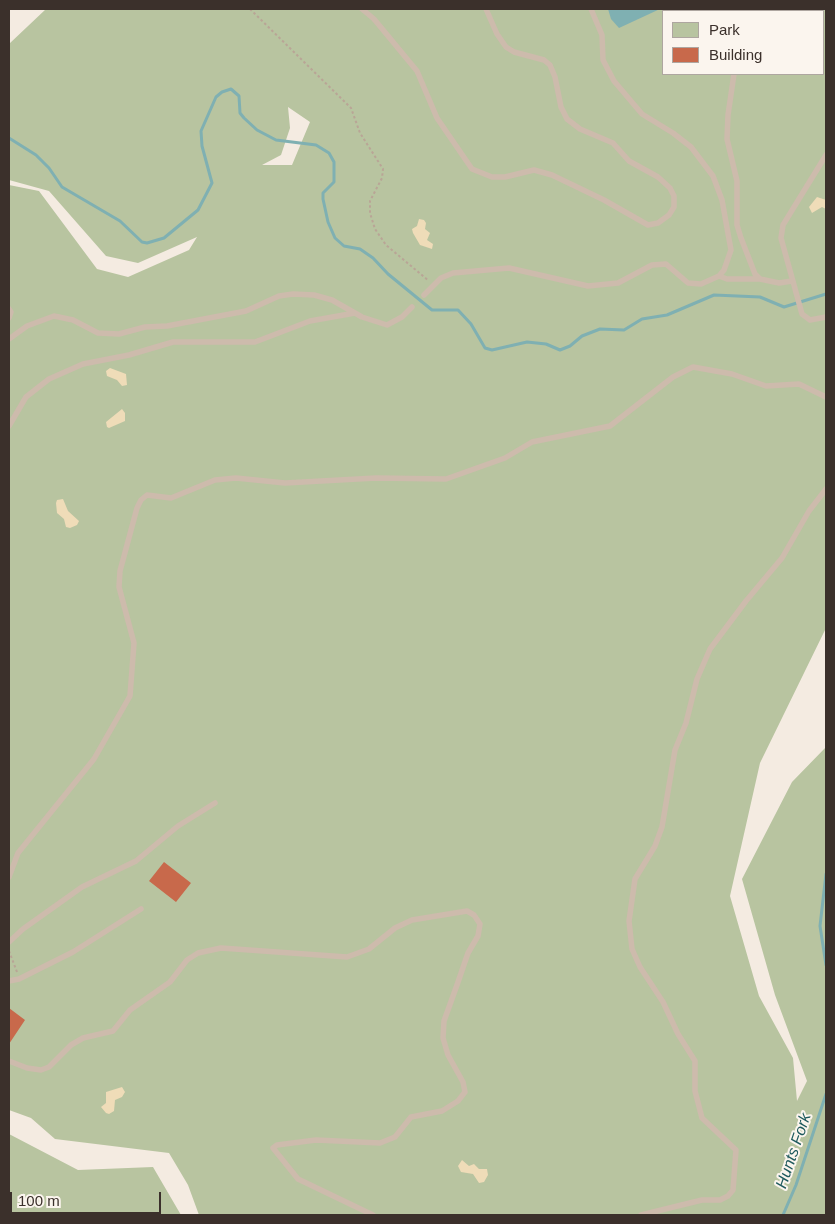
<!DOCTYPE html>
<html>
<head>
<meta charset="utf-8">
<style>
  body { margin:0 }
  #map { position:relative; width:835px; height:1224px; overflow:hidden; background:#f4ebe1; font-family:Arial,sans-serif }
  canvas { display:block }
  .frame { position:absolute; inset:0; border:10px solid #3b302b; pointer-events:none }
  .legend { position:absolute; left:662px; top:10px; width:162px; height:65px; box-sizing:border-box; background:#fbf5ee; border:1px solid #aea6a0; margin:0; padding:6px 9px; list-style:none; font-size:15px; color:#3b302b }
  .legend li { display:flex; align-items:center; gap:10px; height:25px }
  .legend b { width:25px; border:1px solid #aea6a0 }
  .scale { position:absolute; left:10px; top:1192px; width:151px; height:22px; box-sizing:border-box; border:2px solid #3b302b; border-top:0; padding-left:6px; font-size:15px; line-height:18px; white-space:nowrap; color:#3b302b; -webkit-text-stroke:4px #fbf5ee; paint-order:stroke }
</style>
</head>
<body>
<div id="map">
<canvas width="835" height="1224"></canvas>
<div class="frame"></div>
<ul class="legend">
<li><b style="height:14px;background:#b8c4a0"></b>Park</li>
<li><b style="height:14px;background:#c8694b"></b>Building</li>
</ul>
<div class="scale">100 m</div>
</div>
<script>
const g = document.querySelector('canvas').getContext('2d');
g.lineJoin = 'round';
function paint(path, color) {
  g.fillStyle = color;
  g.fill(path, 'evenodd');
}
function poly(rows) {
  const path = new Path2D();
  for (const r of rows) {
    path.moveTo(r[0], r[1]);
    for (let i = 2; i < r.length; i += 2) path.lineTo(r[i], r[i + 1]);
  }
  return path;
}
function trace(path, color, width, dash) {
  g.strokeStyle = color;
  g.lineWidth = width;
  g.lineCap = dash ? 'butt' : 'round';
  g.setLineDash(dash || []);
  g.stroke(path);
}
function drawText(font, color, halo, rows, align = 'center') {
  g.font = font + ' Arial,sans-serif';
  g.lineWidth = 4;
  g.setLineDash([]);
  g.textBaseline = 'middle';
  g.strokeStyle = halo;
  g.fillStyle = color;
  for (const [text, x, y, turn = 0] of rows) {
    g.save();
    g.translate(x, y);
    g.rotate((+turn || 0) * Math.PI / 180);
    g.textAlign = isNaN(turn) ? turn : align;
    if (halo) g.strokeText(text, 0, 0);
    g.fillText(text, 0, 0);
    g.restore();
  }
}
paint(poly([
  [46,9,826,9,826,628,760,763,730,896,759,996,793,1058,797,1101,807,1081,775,995,742,879,792,782,826,747,826,1215,199,1215,188,1185,169,1153,55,1139,31,1118,9,1110,9,185,39,191,97,269,128,277,189,250,197,237,138,263,106,256,49,191,9,180,9,44],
  [664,11,824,11,824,74,664,74],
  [288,107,310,122,292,165,262,165,281,155,290,128],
  [9,1134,78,1170,153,1167,181,1215,9,1215]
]), '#b8c4a0');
paint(poly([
  [817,197,826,200,826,209,822,207,812,213,809,207],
  [419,219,424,220,426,223,425,229,430,233,427,240,433,244,432,249,420,245,413,233,412,229,417,226],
  [110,368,126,374,127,385,122,386,117,380,107,376,106,371],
  [122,409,125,413,125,421,109,428,107,427,106,422],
  [63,499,68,511,79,521,77,525,70,528,66,527,64,519,57,513,56,503,57,500],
  [122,1087,125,1092,122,1097,115,1100,114,1111,109,1114,106,1113,101,1107,106,1103,106,1092],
  [462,1160,469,1166,474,1164,479,1169,487,1169,488,1175,484,1182,479,1183,473,1174,461,1172,458,1166]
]), '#efdcb8');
paint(poly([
  [608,9,660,9,619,28,611,19]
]), '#7fb0b2');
trace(poly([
  [9,138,36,155,49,168,62,187,120,221,142,242,147,243,164,238,198,210,212,183,202,146,201,131,216,97,222,92,231,89,239,96,240,113,244,118,257,130,276,140,316,145,329,153,334,162,334,182,323,193,323,199,328,222,335,238,344,246,360,249,373,258,388,274,432,310,458,310,471,324,485,348,492,350,527,342,546,344,560,350,570,346,582,336,600,329,624,330,642,319,667,315,714,295,760,297,784,307,826,294],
  [826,874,820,926,826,965],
  [783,1215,796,1185,826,1094]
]), '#7fb0b2', 3);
paint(poly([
  [164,862,191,883,176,902,149,881],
  [9,1008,25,1020,9,1044]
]), '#c8694b');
trace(poly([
  [250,9,351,108,360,133,383,169,382,178,370,201,370,213,375,229,386,245,429,281],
  [9,951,17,972]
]), '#b9a596', 2, [2.5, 2.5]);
trace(poly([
  [362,9,374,19,417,71,437,118,472,169,492,177,505,177,534,170,552,175,604,200,648,225,658,223,669,215,674,207,674,196,670,188,658,177,629,161,613,143,580,129,567,119,561,107,555,77,550,65,544,60,514,52,506,47,497,34,486,9],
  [726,9,727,11],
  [734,74,728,115,727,139,737,181,737,225,741,238,755,274,760,279,779,283,792,281],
  [826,155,783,225,781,238,802,314,810,320,826,317],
  [719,276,727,279,760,279],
  [424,295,441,278,453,273,509,268,588,286,618,283,652,265,666,264,688,283,701,284,719,276,724,270,731,250,722,200,713,176,691,147,673,133,642,114,614,81,603,60,602,35,591,9],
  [9,309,11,312,9,318],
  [9,339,27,326,54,316,73,320,98,333,119,334,145,327,167,326,246,311,279,296,293,294,314,295,332,300,362,317,387,325,402,317,412,307],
  [9,426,26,397,49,379,83,364,129,355,173,342,255,342,310,321,355,313],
  [9,877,18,853,94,759,130,696,134,643,119,587,120,571,137,508,141,500,147,495,171,498,215,480,236,478,285,483,376,478,446,479,505,458,532,442,610,426,673,377,693,367,732,374,766,386,799,384,826,397],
  [9,942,23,929,82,887,136,861,178,826,215,803],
  [9,981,19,979,73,952,141,909],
  [9,1061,27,1068,41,1070,49,1067,71,1045,83,1038,113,1031,130,1010,170,982,187,960,198,953,221,948,347,957,369,949,395,928,412,920,467,911,474,915,480,924,478,936,468,953,457,985,444,1021,443,1038,448,1055,463,1082,465,1092,458,1101,442,1111,411,1117,395,1137,380,1143,316,1140,277,1145,273,1148,298,1179,373,1215],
  [641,1215,702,1200,720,1200,728,1196,733,1190,736,1150,702,1118,695,1091,695,1061,678,1034,663,1002,640,967,632,949,629,921,635,879,655,846,662,827,675,750,686,723,697,679,710,649,746,601,782,558,809,511,826,489]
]), '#cdbbac', 5.5);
drawText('italic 16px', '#1f5a5e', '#fbf5ee', [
  ["Hunts Fork",794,1151,-71]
]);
</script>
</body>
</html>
